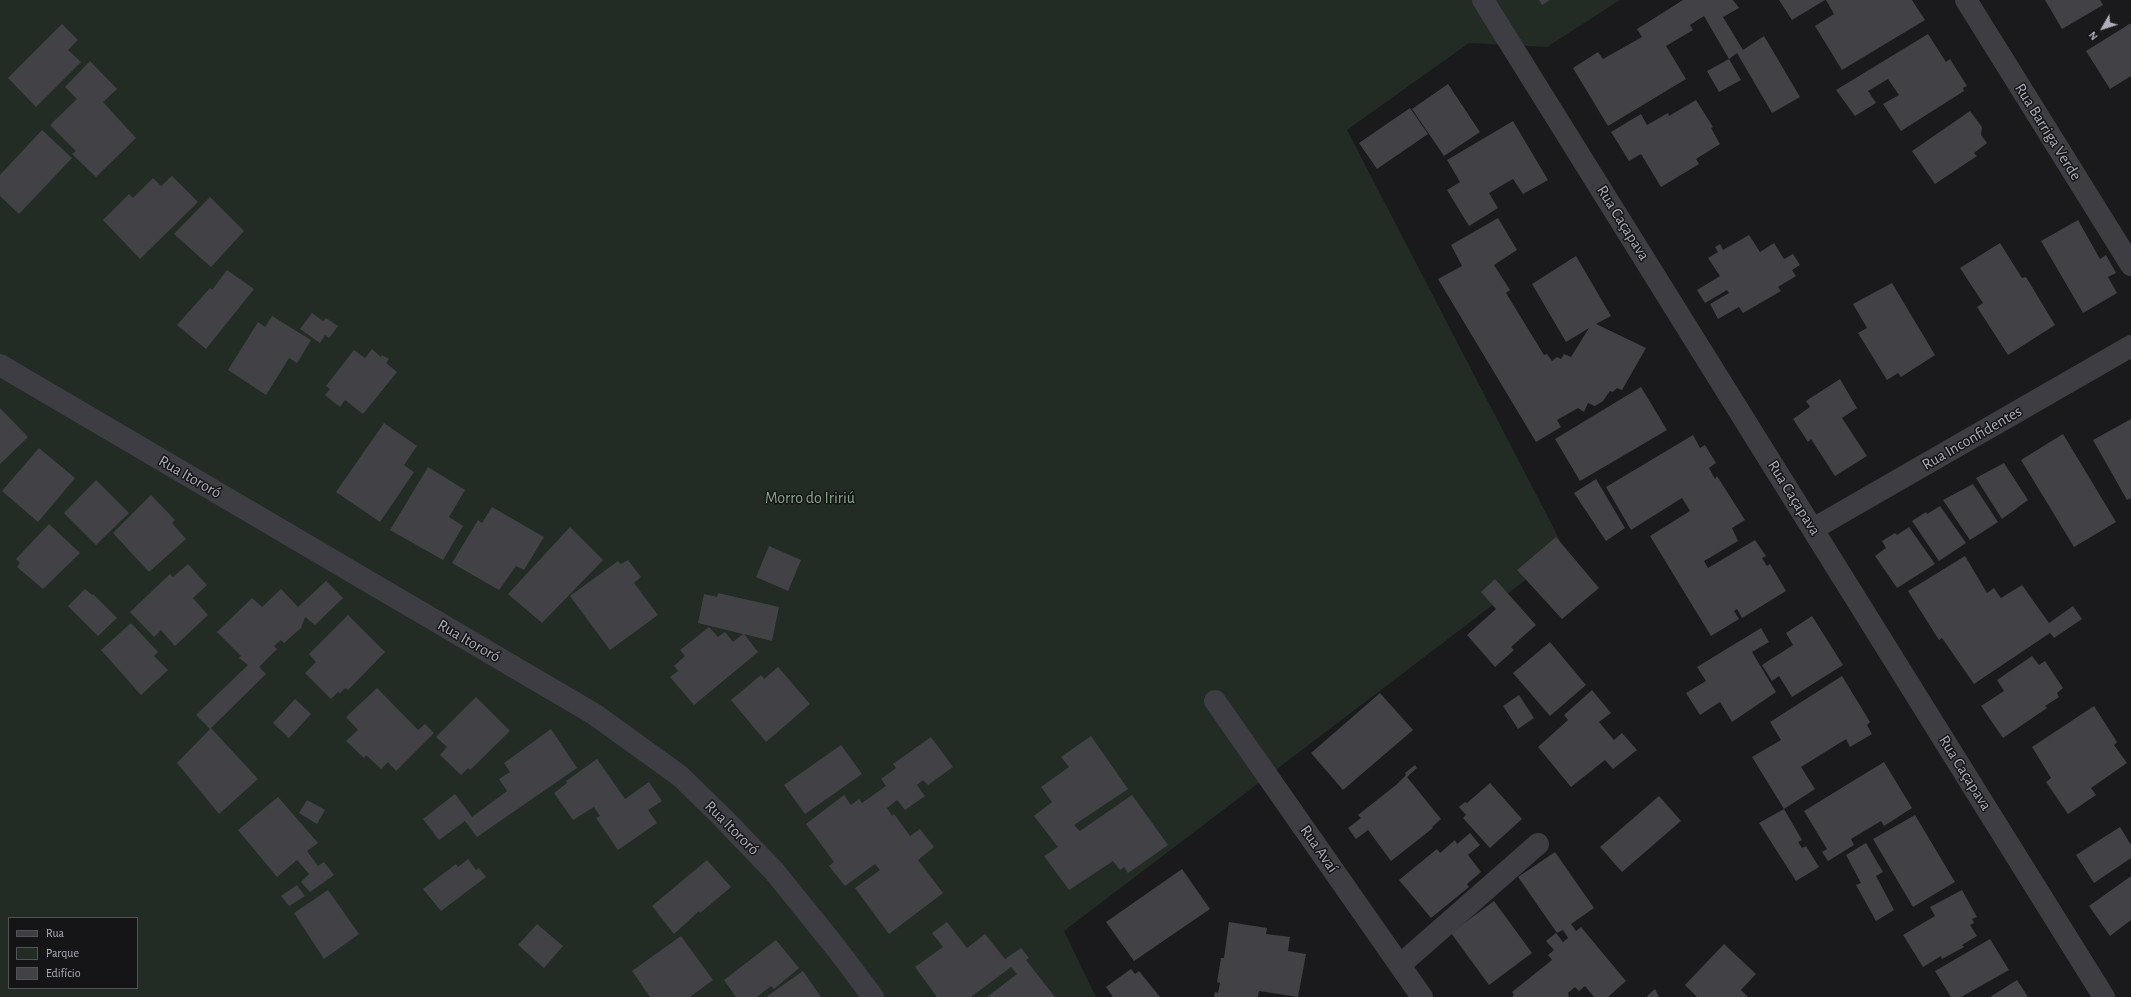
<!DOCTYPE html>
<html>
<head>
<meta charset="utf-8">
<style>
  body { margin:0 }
  #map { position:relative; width:2131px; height:997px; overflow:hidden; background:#1a1a1c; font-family:"Alegreya Sans",sans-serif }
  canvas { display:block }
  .legend { position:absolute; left:8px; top:917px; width:130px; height:72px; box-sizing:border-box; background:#151517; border:1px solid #525359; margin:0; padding:5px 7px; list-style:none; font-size:12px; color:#adafbb }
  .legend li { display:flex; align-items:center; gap:8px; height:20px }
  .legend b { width:20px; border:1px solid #525359 }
  .north { position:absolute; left:2083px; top:8px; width:40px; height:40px; -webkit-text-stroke:3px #151517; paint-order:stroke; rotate:231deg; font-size:11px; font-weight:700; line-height:16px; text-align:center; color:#adafbb }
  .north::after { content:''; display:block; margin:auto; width:14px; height:18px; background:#adafbb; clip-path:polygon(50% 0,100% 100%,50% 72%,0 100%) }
</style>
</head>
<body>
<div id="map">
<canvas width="2131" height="997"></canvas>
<ul class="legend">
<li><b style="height:5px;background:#3d3d43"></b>Rua</li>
<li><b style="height:11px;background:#222b24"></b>Parque</li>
<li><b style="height:11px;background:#424246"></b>Edifício</li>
</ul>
<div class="north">N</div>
</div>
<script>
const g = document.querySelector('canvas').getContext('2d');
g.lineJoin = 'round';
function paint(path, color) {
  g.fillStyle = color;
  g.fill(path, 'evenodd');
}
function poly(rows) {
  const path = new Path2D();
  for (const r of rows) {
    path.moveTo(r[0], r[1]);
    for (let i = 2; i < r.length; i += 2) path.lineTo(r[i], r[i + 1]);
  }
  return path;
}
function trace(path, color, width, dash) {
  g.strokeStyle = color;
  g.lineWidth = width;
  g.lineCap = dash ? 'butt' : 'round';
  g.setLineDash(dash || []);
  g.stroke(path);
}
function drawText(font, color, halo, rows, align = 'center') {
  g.font = font + ' "Alegreya Sans",sans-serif';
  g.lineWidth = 3;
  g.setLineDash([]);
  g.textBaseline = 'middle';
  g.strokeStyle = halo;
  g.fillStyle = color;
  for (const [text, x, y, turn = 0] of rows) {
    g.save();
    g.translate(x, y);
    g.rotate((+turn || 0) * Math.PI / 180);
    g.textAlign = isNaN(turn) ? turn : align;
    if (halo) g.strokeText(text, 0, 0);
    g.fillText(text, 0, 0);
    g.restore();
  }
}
paint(poly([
  [0,0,1620,0,1547,47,1469,43,1347,130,1565,550,1064,931,1096,997,0,997],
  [9,918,137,918,137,988,9,988]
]), '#222b24');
paint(poly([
  [1539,0,1550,0,1542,5],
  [1683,0,1733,0,1739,8,1723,17,1743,50,1764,36,1800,97,1772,113,1737,53,1729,59,1704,16,1690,25,1693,30,1666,46,1686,79,1608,126,1573,68,1598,52,1603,59,1642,37,1637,29],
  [1779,0,1825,0,1792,20],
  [1826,0,1912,0,1925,20,1842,70,1815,26,1834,14],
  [2045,0,2100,0,2103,5,2062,29],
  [2131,23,2131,76,2110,89,2086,51],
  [62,24,78,40,68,50,81,62,36,107,8,78],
  [1928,34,1946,62,1950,59,1967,86,1963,88,1964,91,1901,131,1883,104,1899,95,1888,79,1868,91,1876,103,1855,116,1836,90],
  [1729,59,1741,80,1719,92,1707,71],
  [90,61,117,89,103,102,136,138,96,177,72,154,76,151,50,125,77,99,65,87],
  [1448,84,1480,132,1444,156,1412,109],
  [1696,100,1713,127,1711,128,1720,144,1696,159,1699,164,1661,187,1641,154,1629,161,1611,132,1641,114,1647,125,1668,113,1669,116],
  [1410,108,1428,134,1377,169,1359,143],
  [1970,111,1982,127,1981,135,1987,143,1974,153,1977,156,1935,184,1912,151],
  [1513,121,1548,180,1523,194,1513,179,1489,193,1498,208,1469,226,1447,190,1460,182,1447,160],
  [42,130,72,158,19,214,0,196,0,175],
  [172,176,198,202,140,259,103,220,129,194,133,198,153,178,161,186],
  [210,197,244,231,211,267,174,234],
  [1498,218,1517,250,1494,265,1510,290,1506,293,1544,355,1547,354,1552,361,1557,357,1561,359,1564,354,1571,357,1589,328,1566,342,1532,284,1576,256,1611,316,1596,324,1646,348,1622,390,1617,388,1613,392,1610,391,1603,401,1595,406,1588,403,1584,412,1578,408,1557,420,1561,427,1536,442,1438,279,1462,266,1451,245],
  [2078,220,2100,259,2106,255,2116,273,2108,277,2117,293,2083,313,2041,241],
  [1749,235,1760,252,1774,243,1784,259,1793,254,1800,265,1792,270,1796,276,1778,287,1781,291,1743,313,1739,307,1718,319,1710,304,1729,293,1727,290,1705,303,1697,290,1720,276,1708,258,1718,252,1715,247,1720,244,1723,250],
  [2000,243,2022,278,2026,277,2055,325,2008,355,1977,307,1983,303,1960,268],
  [227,270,254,289,206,349,177,325,210,288,212,290],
  [1892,283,1935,355,1901,377,1898,373,1887,380,1858,333,1867,328,1853,304],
  [312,313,323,321,326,318,338,326,329,338,325,335,320,343,300,329],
  [272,316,311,340,297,363,289,358,266,395,228,370,258,322,265,327],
  [372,349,381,357,382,355,389,359,386,363,397,372,363,414,345,400,340,407,325,395,330,389,326,386,354,350,365,358],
  [1840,379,1857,408,1842,418,1867,456,1835,476,1811,439,1808,442,1793,419,1810,407,1806,401],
  [1641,387,1667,430,1580,481,1555,439],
  [0,408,28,437,0,464],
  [2131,419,2131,498,2127,500,2093,440],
  [384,423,417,446,404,465,414,472,380,522,336,492],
  [2063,434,2116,522,2074,547,2021,460],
  [1693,435,1700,448,1705,445,1716,463,1709,468,1715,479,1717,476,1745,520,1732,528,1738,541,1704,561,1708,568,1755,540,1766,556,1762,558,1767,566,1770,564,1786,591,1742,618,1737,609,1734,611,1739,619,1711,636,1650,536,1690,511,1682,498,1631,530,1606,487],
  [39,448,75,478,38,522,2,491],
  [2004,463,2028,500,2002,519,1976,478],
  [428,467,465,490,449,517,463,526,443,560,390,530],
  [1596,479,1625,528,1606,541,1574,493],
  [96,480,129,513,96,545,64,513],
  [1973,484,1998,522,1970,540,1943,500],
  [151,495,175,520,172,523,186,539,149,572,113,533],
  [1940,506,1966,543,1939,561,1912,521,1926,512,1927,514],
  [492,507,544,537,524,570,516,566,499,590,452,563,478,520,482,523],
  [49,524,80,553,43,589,17,567,20,563,16,559],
  [570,527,603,560,542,623,508,594],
  [1909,527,1935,564,1897,588,1875,556,1886,548,1882,541,1895,533,1897,535],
  [1556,537,1599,588,1562,619,1517,570],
  [769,546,801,560,788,591,756,577],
  [1965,556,1987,593,1994,588,2001,598,2022,585,2049,623,2073,606,2082,619,2054,638,2050,633,1974,684,1942,638,1939,640,1908,591],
  [628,560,641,577,634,583,658,615,610,650,570,596,618,561,621,564],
  [188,564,207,585,193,598,208,615,175,646,161,630,154,637,130,612,170,574,173,577],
  [1495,579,1536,625,1511,647,1514,650,1495,667,1467,635,1496,609,1481,592],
  [326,581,343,598,315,625,305,617,301,628,284,643,281,640,274,646,277,649,259,667,266,674,211,728,258,779,219,814,177,763,210,729,196,715,248,665,239,658,241,656,217,632,252,598,262,607,281,589,298,607],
  [85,589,92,595,93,594,117,618,98,636,68,606],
  [718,593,779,607,772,641,744,634,758,652,694,705,670,677,678,671,674,666,685,656,680,650,709,627,718,637,725,632,733,642,743,634,698,623,704,594,717,597],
  [348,615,385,652,348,690,345,688,340,693,338,692,331,699,305,673,316,662,309,654],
  [1812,616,1843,665,1792,697,1779,676,1772,681,1762,665,1793,645,1786,633],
  [131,623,158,652,154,656,168,670,141,695,101,650],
  [1761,628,1769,642,1752,652,1776,692,1732,722,1720,702,1700,715,1686,693,1706,681,1697,667],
  [1550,642,1586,685,1550,716,1513,673],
  [2032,656,2039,665,2045,661,2063,688,2057,693,2059,697,2045,706,2047,708,2003,738,1981,706,2004,691,1997,680],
  [778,667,810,704,766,742,731,700,761,675,764,679],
  [1842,676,1870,722,1867,725,1872,734,1850,747,1846,739,1801,767,1815,789,1784,809,1752,757,1781,740,1770,722],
  [377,688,418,730,425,724,434,733,396,771,388,762,381,769,366,755,364,758,346,741,358,730,346,717],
  [1592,690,1611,713,1599,722,1614,740,1622,733,1637,750,1613,769,1605,760,1571,787,1538,747,1568,720,1564,715],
  [1380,693,1413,730,1343,790,1311,753],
  [1519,695,1534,718,1518,729,1503,706],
  [476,697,510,731,470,770,468,768,461,775,440,755,447,747,436,737],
  [295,699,311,714,289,738,273,723],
  [2094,706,2117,742,2114,745,2127,763,2091,788,2096,795,2068,814,2046,782,2051,778,2032,747],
  [551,729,577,768,477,837,465,821,439,840,423,819,455,794,472,817,507,791,499,779,510,772,504,763],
  [1091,736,1128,789,1074,825,1080,831,1132,795,1168,845,1128,873,1124,867,1120,870,1113,861,1069,890,1044,856,1058,847,1034,816,1052,802,1041,787,1069,767,1061,757],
  [931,737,953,767,928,785,923,780,917,785,925,796,905,810,897,800,887,808,892,816,894,814,910,836,920,829,934,847,918,860,943,893,889,934,855,888,880,870,875,864,845,886,829,866,834,862,806,824,844,795,851,805,859,799,862,803,886,786,881,779,896,768,893,764],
  [841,745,862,774,805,814,784,785],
  [597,759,625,799,649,782,662,801,648,810,657,823,618,850,596,818,600,816,594,807,573,820,554,793,567,783,566,781],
  [1884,762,1912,808,1884,826,1881,821,1851,839,1854,845,1828,861,1822,852,1827,849,1804,811],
  [1415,765,1417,768,1407,777,1441,819,1432,827,1433,828,1391,861,1368,830,1356,839,1348,828,1361,818,1358,815,1396,785,1406,775,1405,773],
  [1490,783,1522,819,1490,848,1463,818,1466,815,1459,807,1465,802,1467,803],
  [1659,796,1681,821,1622,872,1600,847],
  [278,797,318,843,307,851,318,866,324,862,334,875,310,892,301,882,309,874,297,860,277,877,238,830],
  [307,800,325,810,317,824,299,813],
  [1784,809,1802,840,1798,842,1802,848,1806,846,1819,867,1796,881,1759,823],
  [1915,815,1955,882,1913,907,1873,839],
  [2120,827,2131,845,2131,858,2094,883,2076,855],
  [1470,833,1480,845,1468,855,1481,872,1467,884,1469,887,1431,918,1399,880,1437,849,1440,853,1455,840,1457,844],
  [1866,843,1883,872,1876,876,1894,910,1876,921,1856,885,1861,883,1846,855],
  [1555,852,1594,908,1571,924,1576,931,1581,927,1626,981,1608,997,1594,997,1585,986,1579,991,1575,987,1568,993,1569,997,1512,997,1514,995,1512,992,1552,960,1548,955,1554,950,1546,941,1556,933,1563,942,1568,938,1563,930,1557,933,1518,877],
  [468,859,476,870,479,868,486,877,441,911,423,889,456,864,458,867],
  [707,860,731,887,700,913,699,911,674,934,652,906],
  [1182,869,1210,909,1134,961,1106,922],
  [2131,876,2131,920,2110,936,2089,906],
  [297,885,305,896,289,906,281,896],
  [328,890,359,934,324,959,294,913],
  [1962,890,1977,917,1972,919,1974,923,1970,925,1977,936,1962,945,1964,947,1942,959,1941,956,1923,967,1903,935,1935,916,1930,907],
  [1494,901,1532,953,1489,985,1451,933],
  [947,922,967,948,985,934,1005,959,1021,948,1029,958,1026,960,1055,997,987,997,1017,974,1011,967,971,997,937,997,915,967,943,947,932,933],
  [1229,922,1267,928,1266,934,1290,937,1288,951,1306,954,1298,997,1259,991,1258,997,1214,997,1215,992,1218,993,1220,983,1217,982,1221,958,1224,958],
  [537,924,563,946,544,968,518,945],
  [681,936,713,980,690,997,650,997,632,971],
  [1990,939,2009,970,1961,997,1951,997,1935,971],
  [776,940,799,968,774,989,771,986,757,997,736,997,724,980],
  [1724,944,1756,974,1741,990,1748,997,1697,997,1685,985],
  [1131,969,1135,974,1139,971,1160,997,1113,997,1106,987],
  [803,971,821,997,766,997],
  [2017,980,2028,997,1990,997],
  [1655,989,1659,997,1648,997,1647,996]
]), '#424246');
trace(poly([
  [1483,0,2104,997],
  [1966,0,2131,265],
  [0,365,594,714,680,776,722,817,774,871,837,949,873,997],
  [1813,529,2131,346],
  [1215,701,1422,997],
  [1400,965,1538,844]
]), '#3d3d43', 22);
drawText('16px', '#adafbb', '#151517', [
  ["Rua Barriga Verde",2048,132,58],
  ["Rua Caçapava",1623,223,58],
  ["Rua Inconfidentes",1972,438,-30],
  ["Rua Itororó",190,477,30],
  ["Rua Caçapava",1794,498,58],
  ["Rua Itororó",469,641,30],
  ["Rua Caçapava",1965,773,58],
  ["Rua Itororó",732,828,45],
  ["Rua Avaí",1319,849,55]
]);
drawText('16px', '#85a68c', '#151517', [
  ["Morro do Iririú",810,498]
]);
</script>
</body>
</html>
